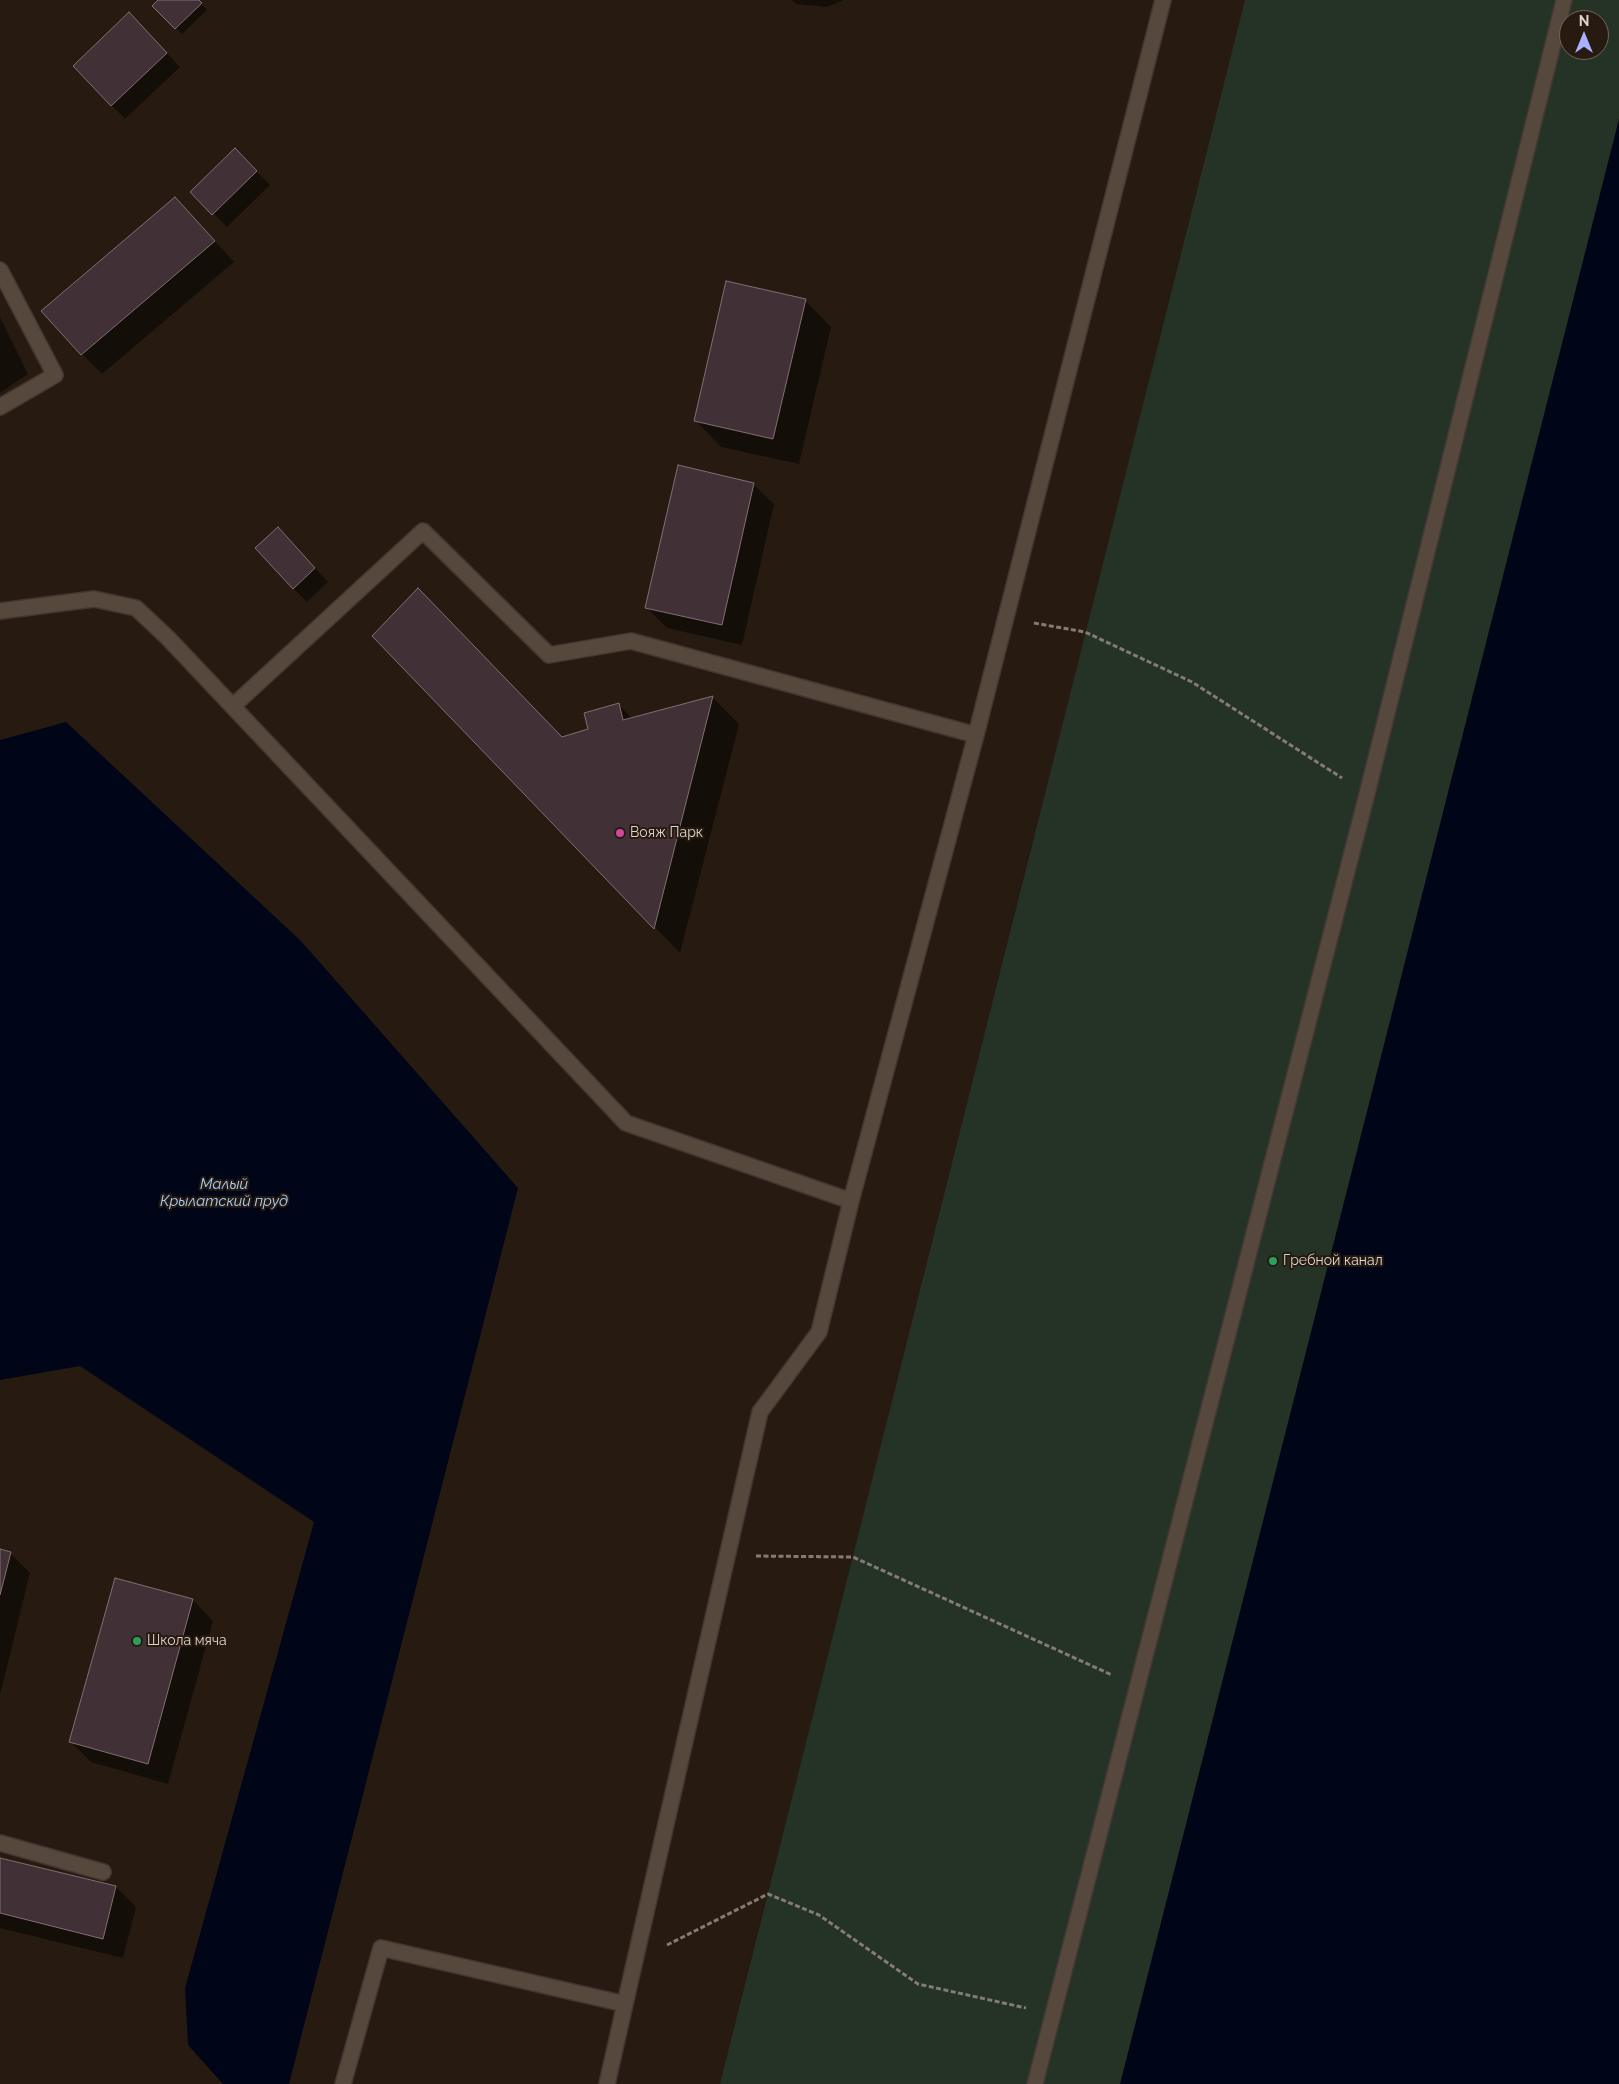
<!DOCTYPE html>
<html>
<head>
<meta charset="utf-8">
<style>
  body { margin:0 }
  #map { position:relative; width:1619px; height:2084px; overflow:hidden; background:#271b11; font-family:Raleway,sans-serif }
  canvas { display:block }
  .north { position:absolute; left:1559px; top:10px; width:50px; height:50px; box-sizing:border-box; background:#271b11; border:1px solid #70655d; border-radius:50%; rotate:0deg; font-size:14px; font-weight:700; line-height:20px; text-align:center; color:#ded5ce }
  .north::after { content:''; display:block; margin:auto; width:18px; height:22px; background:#aab0fb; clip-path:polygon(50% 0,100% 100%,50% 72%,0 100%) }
</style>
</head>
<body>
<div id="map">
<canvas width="1619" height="2084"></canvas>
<div class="north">N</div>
</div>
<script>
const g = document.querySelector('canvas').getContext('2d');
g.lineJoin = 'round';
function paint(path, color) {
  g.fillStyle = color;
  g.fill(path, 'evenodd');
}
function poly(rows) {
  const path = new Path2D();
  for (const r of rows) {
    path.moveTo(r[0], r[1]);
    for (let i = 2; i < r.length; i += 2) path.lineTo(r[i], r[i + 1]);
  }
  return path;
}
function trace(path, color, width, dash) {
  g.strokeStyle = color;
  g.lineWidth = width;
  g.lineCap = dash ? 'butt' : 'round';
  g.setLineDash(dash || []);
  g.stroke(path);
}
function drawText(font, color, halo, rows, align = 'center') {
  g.font = font + ' Raleway,sans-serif';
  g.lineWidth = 4;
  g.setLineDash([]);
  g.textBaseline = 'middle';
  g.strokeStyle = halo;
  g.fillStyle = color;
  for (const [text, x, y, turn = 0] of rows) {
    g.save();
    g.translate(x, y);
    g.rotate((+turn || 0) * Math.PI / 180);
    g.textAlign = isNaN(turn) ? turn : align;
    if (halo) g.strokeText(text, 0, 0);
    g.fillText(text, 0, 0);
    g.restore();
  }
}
paint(poly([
  [1245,0,1619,0,1619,2084,720,2084],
  [1569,20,1599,20,1599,50,1569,50]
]), '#253326');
paint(poly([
  [1619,119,1619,2084,1120,2084],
  [66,722,301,941,518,1188,289,2084,223,2084,188,2045,185,1988,314,1522,80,1366,0,1380,0,740]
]), '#000617');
paint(poly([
  [160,0,198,0,207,10,182,34,154,6],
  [791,0,844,0,827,7,797,4],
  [142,27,180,67,125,119,74,66],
  [235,150,270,185,227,227,192,192],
  [195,219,234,262,102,374,82,354],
  [805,300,831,327,799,464,721,447,695,420],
  [0,317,28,374,0,393],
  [753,484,774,504,742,645,667,628,647,608],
  [291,542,328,582,307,602,293,588],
  [373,636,562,738,590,730,618,704,633,719,713,698,739,724,680,953],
  [0,1551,10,1553,30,1573,0,1695],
  [116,1579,193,1600,213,1621,168,1784,91,1762,71,1742],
  [0,1859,116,1887,136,1907,123,1958,0,1928]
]), '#0007');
const building = poly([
  [158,0,199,0,202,3,175,29,152,6,158,0],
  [129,12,167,53,111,106,73,66,129,12],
  [235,148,257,171,212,215,190,192,235,148],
  [175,197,215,241,81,355,41,311,175,197],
  [726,281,806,299,773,439,694,421,726,281],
  [678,465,754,483,722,625,645,608,678,465],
  [278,527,315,568,293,589,255,548,278,527],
  [418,588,562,737,588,729,584,713,619,703,623,720,713,696,654,929,372,636,418,588],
  [0,1549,11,1552,0,1595,0,1549],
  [115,1578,193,1599,148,1764,69,1742,115,1578],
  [0,1858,116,1886,103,1939,0,1913,0,1858]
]);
paint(building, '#413035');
trace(building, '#826e74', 1);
const service = poly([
  [0,270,55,375,0,407],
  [0,611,94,599,136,608,168,638,626,1123,851,1201],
  [233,706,423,531,549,655,631,641,976,735,851,1201,819,1332,760,1412,625,2004,381,1948,343,2084],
  [976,735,1163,0],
  [0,1843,103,1872],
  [607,2084,625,2004],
  [1035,2084,1367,794,1564,0]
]);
trace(service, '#413732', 18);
trace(poly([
  [1034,623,1085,632,1192,682,1342,778],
  [756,1556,853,1557,1112,1675],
  [667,1945,768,1894,819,1915,918,1984,1026,2008]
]), '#867b73', 3, [5, 2.5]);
trace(service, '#57483d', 15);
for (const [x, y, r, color] of [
  [620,833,5,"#d1479c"],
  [1273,1261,5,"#2e9e5b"],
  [137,1641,5,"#2e9e5b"]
]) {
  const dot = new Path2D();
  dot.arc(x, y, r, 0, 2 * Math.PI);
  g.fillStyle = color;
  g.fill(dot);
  trace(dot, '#271b11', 2);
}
drawText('14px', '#ded5ce', '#271b11', [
  ["Вояж Парк",630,833],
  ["Гребной канал",1283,1261],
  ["Школа мяча",147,1641]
], 'left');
drawText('italic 15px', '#a6d1fd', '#271b11', [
  ["Малый",224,1184],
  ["Крылатский пруд",224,1201]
]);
</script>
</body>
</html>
